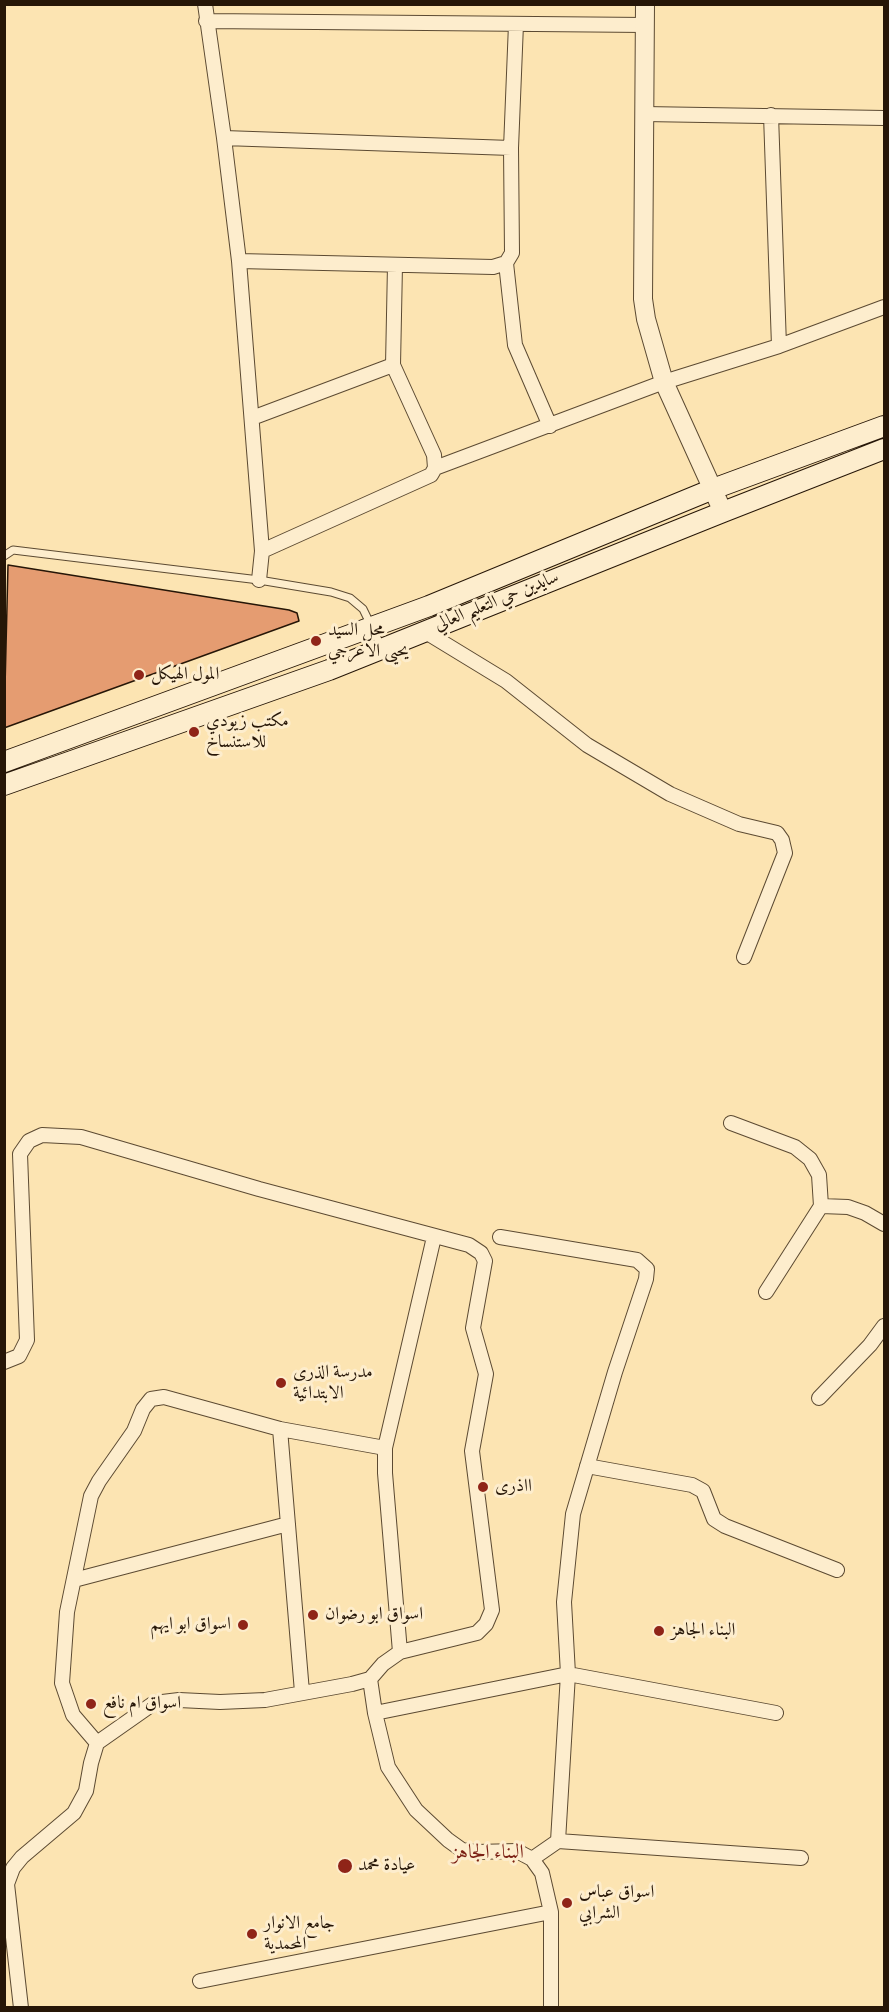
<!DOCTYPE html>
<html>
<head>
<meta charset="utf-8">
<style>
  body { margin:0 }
  #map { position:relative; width:889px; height:2012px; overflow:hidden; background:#fce4b2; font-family:"IM FELL English",serif }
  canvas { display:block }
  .frame { position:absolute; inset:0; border:6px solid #261607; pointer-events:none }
</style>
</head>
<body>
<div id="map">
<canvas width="889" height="2012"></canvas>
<div class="frame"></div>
</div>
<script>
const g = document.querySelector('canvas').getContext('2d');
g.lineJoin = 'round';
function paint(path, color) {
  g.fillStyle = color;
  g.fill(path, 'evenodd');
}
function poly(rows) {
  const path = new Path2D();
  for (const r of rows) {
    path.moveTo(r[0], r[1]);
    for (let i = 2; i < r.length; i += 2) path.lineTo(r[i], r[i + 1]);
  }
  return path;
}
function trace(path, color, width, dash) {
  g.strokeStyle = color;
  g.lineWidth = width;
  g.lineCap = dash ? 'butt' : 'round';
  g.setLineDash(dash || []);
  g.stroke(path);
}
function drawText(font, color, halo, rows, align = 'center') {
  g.font = font + ' "IM FELL English",Amiri,serif';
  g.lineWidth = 6;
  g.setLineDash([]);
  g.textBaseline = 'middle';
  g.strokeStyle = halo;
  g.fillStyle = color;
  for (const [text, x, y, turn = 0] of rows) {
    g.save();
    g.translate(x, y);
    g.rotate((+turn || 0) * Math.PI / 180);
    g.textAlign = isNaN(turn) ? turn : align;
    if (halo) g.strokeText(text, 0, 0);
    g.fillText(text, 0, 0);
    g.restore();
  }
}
const building = poly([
  [8,565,289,610,297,613,299,621,4,728,8,565]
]);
paint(building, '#e59c71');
trace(building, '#261607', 1.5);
const service = poly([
  [4,556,13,550,259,580,331,592,350,598,363,609,381,646]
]);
const minor = poly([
  [205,4,224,138,239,261,262,551,259,580],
  [206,21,645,25],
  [644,114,884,118],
  [771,115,779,346],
  [224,138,511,148],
  [239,261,493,267,506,263,512,253,511,148,516,24],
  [506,263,515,345,550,426],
  [252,418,393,365],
  [435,468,664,382,779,346,884,307],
  [262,551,431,475,435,468,434,455,393,365,395,265],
  [424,631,506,681,587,745,670,794,739,824,777,833,782,840,785,853,744,957],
  [731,1123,795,1147,810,1159,819,1175,821,1206,766,1292],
  [821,1206,848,1207,865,1213,884,1224],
  [500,1237,637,1260,647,1269,646,1279,615,1372,573,1514,564,1602,568,1674,558,1841,532,1859],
  [4,1362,19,1356,27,1340,20,1154,29,1141,42,1135,81,1137,259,1189,469,1245,481,1253,485,1261,473,1328,486,1374,472,1451,492,1610,486,1624,477,1633,400,1652,383,1664,370,1679,352,1684,265,1700,220,1702,179,1700,154,1703,97,1743,91,1763,86,1791,74,1813,22,1857,13,1868,7,1884,21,2008],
  [819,1398,870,1345,884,1326],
  [280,1429,302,1692],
  [587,1466,692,1485,703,1491,714,1519,725,1526,837,1570],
  [74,1580,288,1524],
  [400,1652,385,1473,385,1448,434,1237],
  [370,1679,375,1713,388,1767,416,1810,448,1840,462,1850,476,1852,517,1851,532,1859,542,1873,551,1912,551,2008],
  [375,1713,568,1674,776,1713],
  [97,1743,73,1715,62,1683,67,1612,91,1496,99,1481,134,1431,143,1409,151,1399,164,1397,280,1429,385,1448],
  [558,1841,801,1858],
  [200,1981,551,1912]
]);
const tertiary = poly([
  [645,4,643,299,646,319,664,382,723,512]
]);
const secondary = poly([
  [4,762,429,606,713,489,884,426],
  [4,785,329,670,723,512,884,449]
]);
trace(service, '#5c4a32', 9);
trace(minor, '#5c4a32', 16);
trace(tertiary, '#5c4a32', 20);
trace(secondary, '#261607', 22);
trace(service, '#fdedcd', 7);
trace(minor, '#fdedcd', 14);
trace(tertiary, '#fdedcd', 18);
trace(secondary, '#fdedcd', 20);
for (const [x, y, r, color] of [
  [316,641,6,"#8f2418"],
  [139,675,6,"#8f2418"],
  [194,732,6,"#8f2418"],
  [281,1383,6,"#8f2418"],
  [483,1487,6,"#8f2418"],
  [313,1615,6,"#8f2418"],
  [243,1625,6,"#8f2418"],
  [659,1631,6,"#8f2418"],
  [91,1704,6,"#8f2418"],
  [345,1866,8,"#8f2418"],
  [567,1903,6,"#8f2418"],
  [252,1934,6,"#8f2418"]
]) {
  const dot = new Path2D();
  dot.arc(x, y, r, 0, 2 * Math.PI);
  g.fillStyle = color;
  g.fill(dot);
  trace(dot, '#fdedcd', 2);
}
drawText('18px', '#261607', '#fdedcd', [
  ["سايدين حي التعليم العالي",497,602,-22]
]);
drawText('18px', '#261607', '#fdedcd', [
  ["محل السيد",328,631],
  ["يحيى الاعرجي",328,652],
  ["المول الهيكل",151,675],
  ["مكتب زيودي",206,722],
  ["للاستنساخ",206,743],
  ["مدرسة الذرى",293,1373],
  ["الابتدائية",293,1394],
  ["ااذرى",495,1487],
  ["اسواق ابو رضوان",325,1615],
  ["اسواق ابو ايهم",231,1625,"right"],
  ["البناء الجاهز",671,1631],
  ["اسواق ام نافع",103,1704],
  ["عيادة محمد",358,1866],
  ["اسواق عباس",579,1893],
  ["الشرابي",579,1914],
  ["جامع الانوار",264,1924],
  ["المحمدية",264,1945]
], 'left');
drawText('20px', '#7a1f14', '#fdedcd', [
  ["البناء الجاهز",488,1854]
]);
</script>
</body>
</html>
